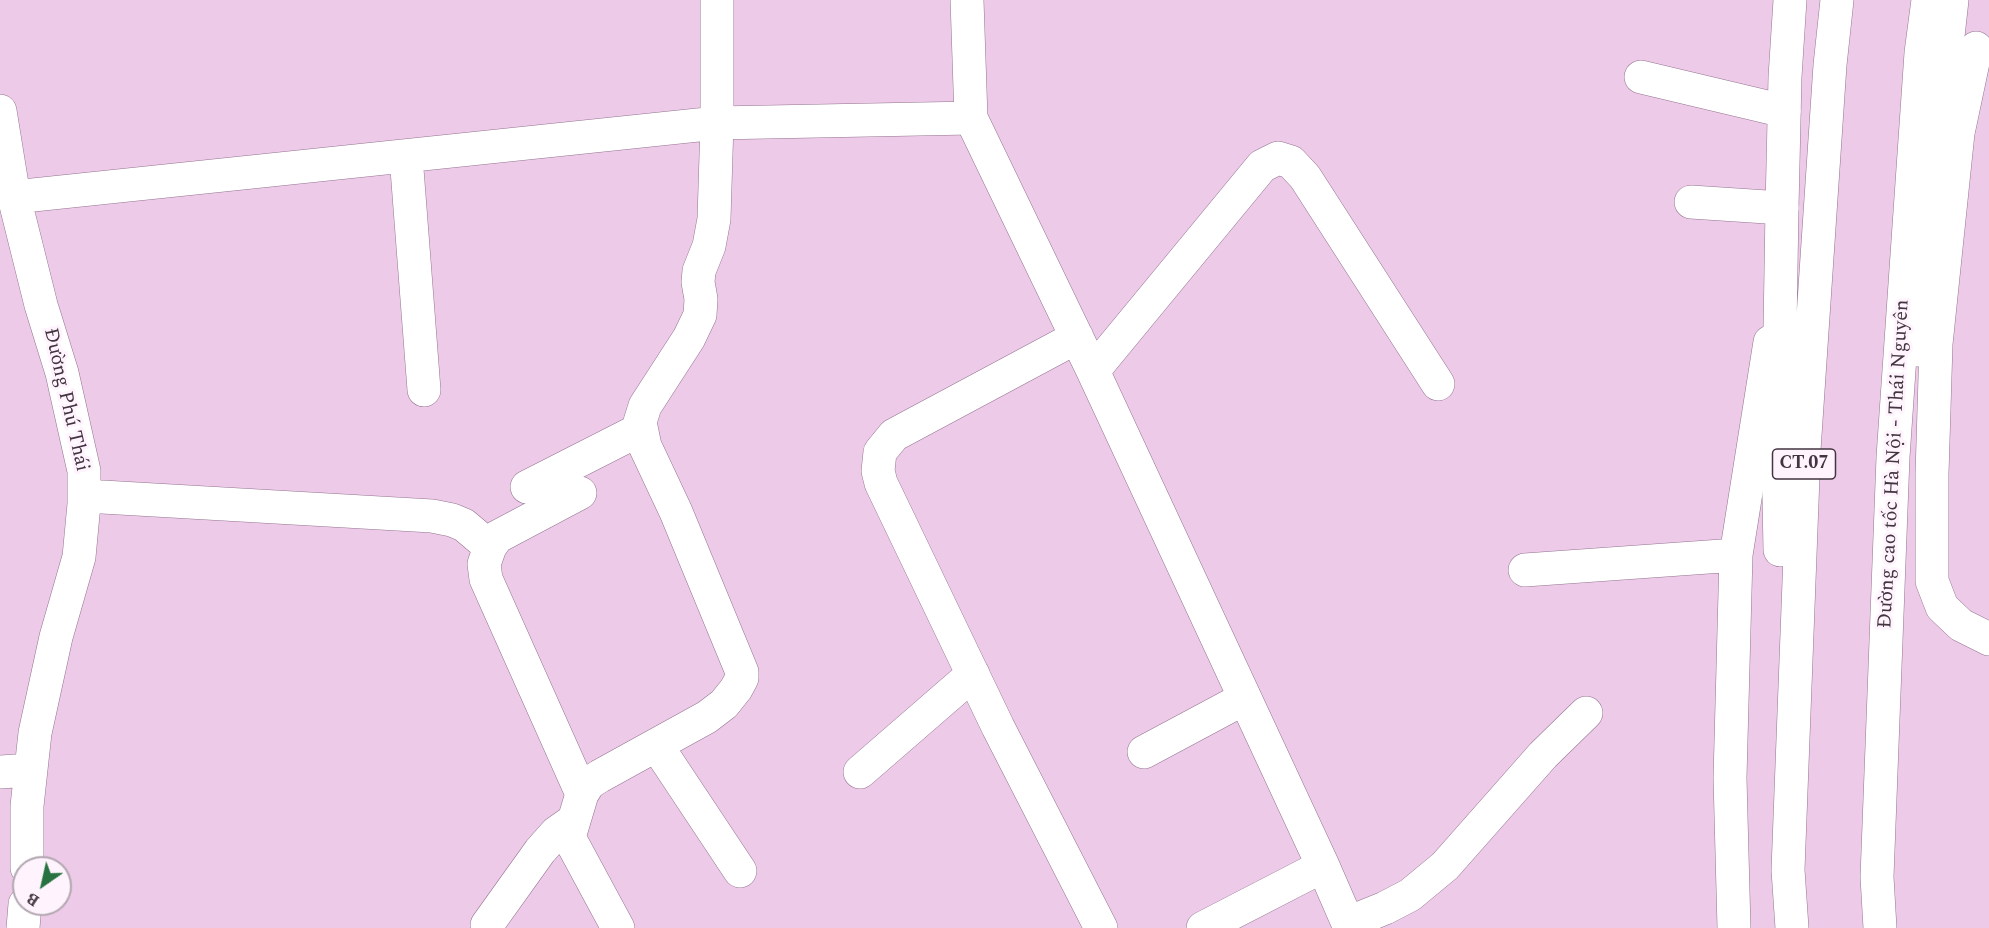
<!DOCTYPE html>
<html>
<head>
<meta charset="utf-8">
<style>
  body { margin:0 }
  #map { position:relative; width:1989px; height:928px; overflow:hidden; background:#edcae8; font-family:Spectral,serif }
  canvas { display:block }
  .north { position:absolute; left:12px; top:856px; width:60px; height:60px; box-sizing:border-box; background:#fff4fd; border:2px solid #b3a7b1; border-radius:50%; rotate:214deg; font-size:16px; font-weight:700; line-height:24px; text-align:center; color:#423440 }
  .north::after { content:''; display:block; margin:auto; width:21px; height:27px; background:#277240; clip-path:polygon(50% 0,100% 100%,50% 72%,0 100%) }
</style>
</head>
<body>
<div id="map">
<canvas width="1989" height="928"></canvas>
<div class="north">B</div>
</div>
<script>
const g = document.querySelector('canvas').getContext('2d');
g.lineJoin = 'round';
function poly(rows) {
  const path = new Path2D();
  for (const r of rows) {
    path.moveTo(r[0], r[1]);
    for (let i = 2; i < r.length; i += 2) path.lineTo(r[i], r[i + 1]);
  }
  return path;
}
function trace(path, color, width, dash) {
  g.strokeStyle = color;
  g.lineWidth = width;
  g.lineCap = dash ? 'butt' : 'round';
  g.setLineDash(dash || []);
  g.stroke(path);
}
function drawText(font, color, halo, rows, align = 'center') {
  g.font = font + ' Spectral,serif';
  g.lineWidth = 6;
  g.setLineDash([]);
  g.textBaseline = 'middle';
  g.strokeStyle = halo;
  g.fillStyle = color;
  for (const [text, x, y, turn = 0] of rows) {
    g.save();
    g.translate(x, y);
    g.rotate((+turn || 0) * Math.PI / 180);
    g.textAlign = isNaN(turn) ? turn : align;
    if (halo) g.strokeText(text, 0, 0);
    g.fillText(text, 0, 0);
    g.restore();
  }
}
const minor = poly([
  [967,0,971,118,1093,371,1323,866,1350,928],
  [1976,48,1958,133,1936,344,1932,474,1932,581,1942,607,1961,625,1989,639],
  [1641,77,1784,111],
  [0,111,14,197,41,305,62,373,84,471,84,504,79,557,56,637,35,733,27,806,27,868],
  [406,156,424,390],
  [14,197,717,123,971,118],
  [1691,202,1782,208],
  [1077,337,894,435,880,452,878,471,881,483,998,727,1101,928],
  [1093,371,1262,166,1278,158,1291,162,1305,177,1438,384],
  [527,487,641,429],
  [580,493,497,537,490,547,484,564,486,579,582,794],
  [85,496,432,516,452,520,464,525,490,547],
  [1525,570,1736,555],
  [657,746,740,871],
  [1144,752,1245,698],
  [0,772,30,770],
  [860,772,973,674],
  [1348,923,1385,908,1410,895,1445,866,1543,755,1586,713],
  [487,925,540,851,556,833,573,821],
  [23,928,25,904],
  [618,928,571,841,570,834,582,794,589,783,600,776,707,717,724,704,736,689,742,678,742,672,676,512,645,446,640,422,645,406,689,338,700,315,701,299,698,282,699,271,709,246,714,219,717,123,717,0],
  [1203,928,1323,866],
  [1734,928,1730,778,1736,555,1770,342]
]);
const highway = poly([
  [1917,350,1927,303,1944,72,1952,0],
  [1780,550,1778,450,1782,208,1785,77,1790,0],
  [1792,928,1788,870,1804,450,1830,65,1837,0],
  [1880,928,1877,877,1893,457,1921,53,1928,0]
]);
trace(minor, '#947490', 34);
trace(highway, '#947490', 34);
trace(minor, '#fff', 33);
trace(highway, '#fff', 33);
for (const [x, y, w] of [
  [1804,464,63]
]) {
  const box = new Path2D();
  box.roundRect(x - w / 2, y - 15, w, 30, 4.5);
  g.fillStyle = '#fff4fd';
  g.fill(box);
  trace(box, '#423440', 1.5);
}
drawText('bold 18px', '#423440', null, [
  ["CT.07",1804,464]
]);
drawText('20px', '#423440', '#fff4fd', [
  ["Đường Phú Thái",65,400,77],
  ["Đường cao tốc Hà Nội - Thái Nguyên",1895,464,-87]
]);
</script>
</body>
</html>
